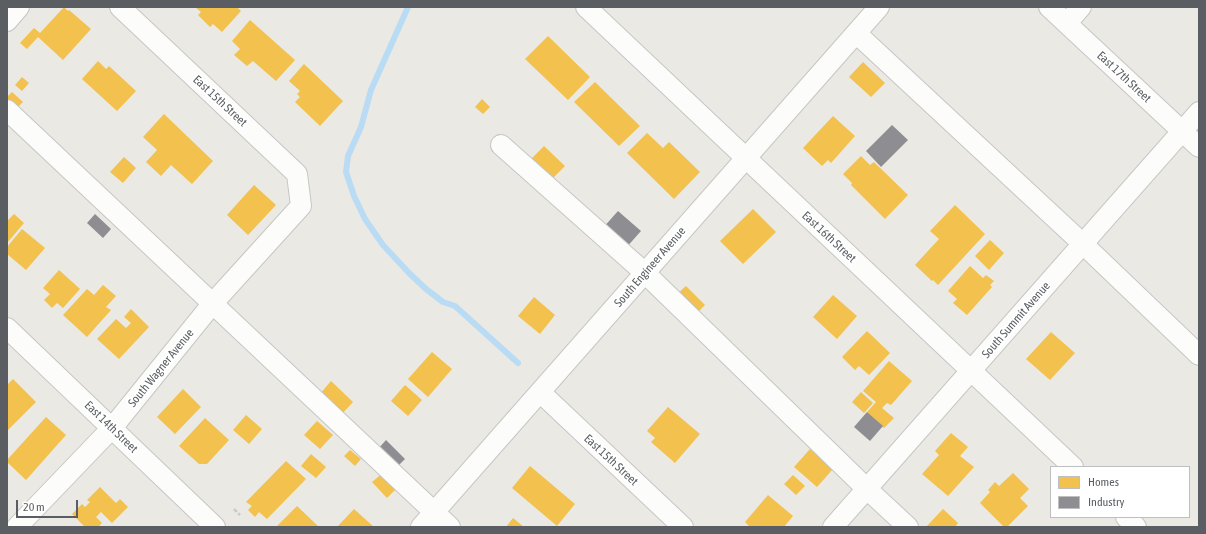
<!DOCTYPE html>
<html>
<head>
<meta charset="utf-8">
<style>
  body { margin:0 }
  #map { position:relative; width:1206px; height:534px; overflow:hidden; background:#eae9e4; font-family:"Asap Condensed",sans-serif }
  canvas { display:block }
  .frame { position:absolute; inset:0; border:8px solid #5a5e62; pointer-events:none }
  .legend { position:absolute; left:1050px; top:466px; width:140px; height:52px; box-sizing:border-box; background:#fff; border:1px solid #bdbfc0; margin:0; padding:5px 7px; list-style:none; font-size:12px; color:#5a5e62 }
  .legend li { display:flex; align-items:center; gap:8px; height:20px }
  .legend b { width:20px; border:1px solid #bdbfc0 }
  .scale { position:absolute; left:16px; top:500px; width:62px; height:18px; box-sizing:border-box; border:2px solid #5a5e62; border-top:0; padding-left:5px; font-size:12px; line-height:14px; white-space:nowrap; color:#5a5e62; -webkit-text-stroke:3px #fff; paint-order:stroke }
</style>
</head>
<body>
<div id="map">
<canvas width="1206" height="534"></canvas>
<div class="frame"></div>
<ul class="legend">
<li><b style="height:11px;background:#f2c14e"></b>Homes</li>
<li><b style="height:11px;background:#8d8d92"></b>Industry</li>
</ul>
<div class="scale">20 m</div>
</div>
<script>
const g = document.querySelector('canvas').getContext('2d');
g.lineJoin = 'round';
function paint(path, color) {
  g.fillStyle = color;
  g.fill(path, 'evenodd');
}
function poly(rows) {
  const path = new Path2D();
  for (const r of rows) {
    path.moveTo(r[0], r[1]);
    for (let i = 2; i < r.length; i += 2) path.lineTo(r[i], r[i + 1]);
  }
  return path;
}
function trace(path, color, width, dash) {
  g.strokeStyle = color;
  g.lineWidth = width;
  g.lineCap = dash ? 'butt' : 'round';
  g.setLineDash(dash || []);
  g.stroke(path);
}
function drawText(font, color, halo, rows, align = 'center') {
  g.font = font + ' "Asap Condensed",sans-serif';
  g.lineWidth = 4;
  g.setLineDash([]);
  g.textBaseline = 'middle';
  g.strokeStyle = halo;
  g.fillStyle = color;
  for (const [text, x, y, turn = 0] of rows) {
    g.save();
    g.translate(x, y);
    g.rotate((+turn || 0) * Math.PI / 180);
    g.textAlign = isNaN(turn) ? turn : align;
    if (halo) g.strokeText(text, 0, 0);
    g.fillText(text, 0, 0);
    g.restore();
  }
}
paint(poly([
  [64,7,68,11,69,10,91,29,63,60,38,37,27,49,20,43,34,28,40,33],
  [195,7,237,7,241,11,222,32,213,24,210,27,198,15,201,12],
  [250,20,295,60,276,81,253,61,247,66,234,55,240,49,232,41],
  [548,36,590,77,568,100,525,59],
  [98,61,106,69,109,66,136,91,117,111,82,79],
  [863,62,885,83,871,97,849,77],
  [304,64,343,101,320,126,295,102,300,97,297,94,300,91,289,81],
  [22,77,29,83,22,91,15,85],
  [595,82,640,126,619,146,574,102],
  [12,92,23,102,15,110,7,103,7,97],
  [482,99,490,107,483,114,475,107],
  [164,114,213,161,192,184,171,165,161,176,146,162,157,150,143,137],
  [833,116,855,136,831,163,828,160,822,166,803,148],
  [647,133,663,148,669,142,700,172,674,199,627,153],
  [544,146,565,166,551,180,531,159],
  [861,156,870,165,874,162,908,195,885,219,851,185,852,183,843,174],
  [124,157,136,168,123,183,110,172],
  [254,185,276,205,248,235,227,215],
  [955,205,985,234,938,285,933,280,932,281,915,265,939,239,930,231],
  [753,209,776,232,743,264,720,241],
  [14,214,24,223,7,243,7,221],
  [22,229,45,248,26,270,7,254,7,247],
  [990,240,1004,253,989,270,975,256],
  [970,266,983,278,986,275,994,281,990,285,992,287,967,315,953,303,957,299,948,291],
  [59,270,80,289,63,308,57,303,52,308,44,300,50,294,43,288],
  [103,285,116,296,106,307,111,310,87,337,63,315,87,289,94,295],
  [686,286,705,305,695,315,676,295],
  [833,295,857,316,837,339,813,317],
  [534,297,555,315,540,334,518,316],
  [131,309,149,327,119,359,97,339,116,319,126,328,131,323,124,317],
  [867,331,890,353,869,375,859,366,855,370,842,357],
  [1051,332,1075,353,1050,380,1026,359],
  [432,352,452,369,428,397,408,379],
  [889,361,912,381,891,405,887,403,882,408,894,418,884,428,867,412,876,402,863,391],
  [13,379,36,402,7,431,7,385],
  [331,381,353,402,341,415,319,395],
  [405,385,422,400,408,416,391,401],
  [183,389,201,407,175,434,157,417],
  [861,392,873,403,864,413,852,402],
  [668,407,700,434,675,463,651,442,655,438,647,431],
  [246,415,262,429,249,444,233,430],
  [46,417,66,435,26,480,7,462,7,460],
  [205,418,229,440,207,464,199,464,179,446],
  [317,421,333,435,320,449,304,435],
  [951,433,968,447,960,456,974,467,948,496,922,474,939,455,935,451],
  [810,449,833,469,817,487,794,467],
  [350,450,361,459,355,466,344,456],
  [311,454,326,467,316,478,301,466],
  [286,461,306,479,267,519,259,512,255,517,248,510,252,506,246,502],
  [530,466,575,504,557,526,512,488],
  [384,472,398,487,387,498,372,482],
  [1013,473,1029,489,1020,498,1028,506,1007,527,1004,527,980,503,990,492,988,490,995,482,999,486],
  [793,475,805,486,796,495,784,484],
  [100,487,116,503,120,499,128,507,112,523,101,512,96,517,102,523,98,527,85,527,72,514,82,504,85,507,90,502,87,500],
  [768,495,793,516,784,527,750,527,745,522],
  [297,506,319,527,276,527],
  [354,509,374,527,337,527],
  [943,509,958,523,955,527,926,527],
  [513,518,524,527,506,527]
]), '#f2c14e');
paint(poly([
  [892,125,908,140,881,167,866,151],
  [618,211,641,231,625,249,602,229],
  [95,214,111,229,103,238,87,223],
  [867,412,883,426,870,441,854,427],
  [386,440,405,459,397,467,378,449]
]), '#8d8d92');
trace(poly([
  [408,7,371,90,361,127,348,156,346,172,354,196,365,219,383,245,409,273,426,289,443,302,455,306,518,363]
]), '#b9dcf4', 6);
const minor = poly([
  [586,7,1073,467],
  [1049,7,1199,147],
  [7,21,19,7],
  [1067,23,1081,7],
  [856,33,1083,244,1199,355],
  [7,110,450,527],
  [501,145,645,273,867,489,908,527],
  [7,328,215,527],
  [540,392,683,527],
  [1126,517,1136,527],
  [17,527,112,428,213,303,301,206,297,174,120,7],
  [421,527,879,7],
  [833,527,1199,112]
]);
trace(minor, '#c6c6c5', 22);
trace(poly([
  [234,509,240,515]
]), '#c7cbc9', 2.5, [4, 2]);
trace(minor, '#fcfcfb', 20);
drawText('12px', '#5a5e62', '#fff', [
  ["East 17th Street",1124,77,43],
  ["East 15th Street",220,101,43],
  ["East 16th Street",829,237,43],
  ["South Engineer Avenue",650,267,-49],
  ["South Summit Avenue",1016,320,-49],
  ["South Wagner Avenue",161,368,-51],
  ["East 14th Street",111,427,44],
  ["East 15th Street",611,460,43]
]);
</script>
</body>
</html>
